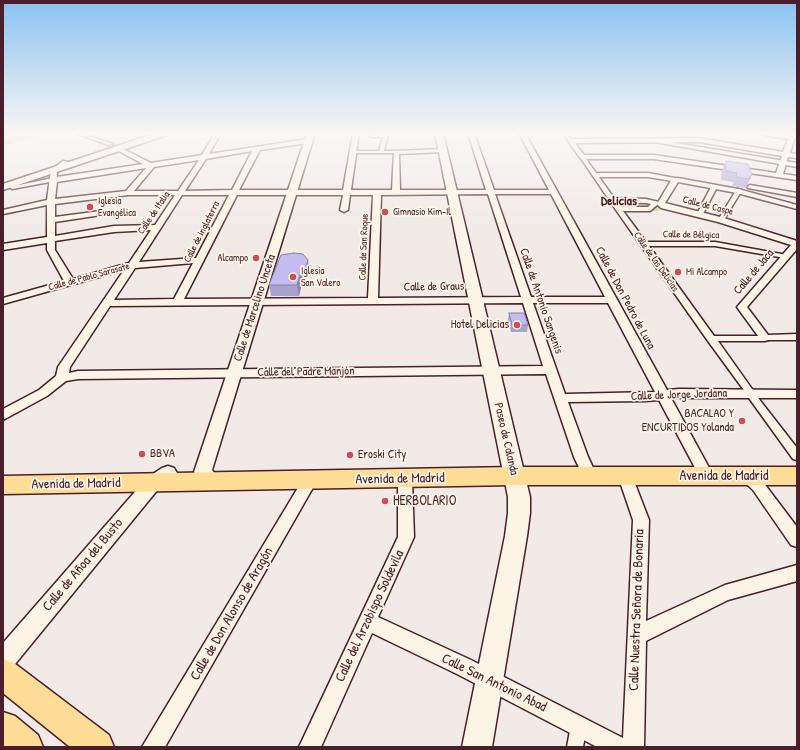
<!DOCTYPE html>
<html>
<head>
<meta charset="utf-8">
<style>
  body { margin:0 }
  #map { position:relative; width:800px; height:750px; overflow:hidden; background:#f1eae7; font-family:"Patrick Hand",sans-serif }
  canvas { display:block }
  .frame { position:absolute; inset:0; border:4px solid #4a1f2b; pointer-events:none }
</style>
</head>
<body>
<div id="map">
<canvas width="800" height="750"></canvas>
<div class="frame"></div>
</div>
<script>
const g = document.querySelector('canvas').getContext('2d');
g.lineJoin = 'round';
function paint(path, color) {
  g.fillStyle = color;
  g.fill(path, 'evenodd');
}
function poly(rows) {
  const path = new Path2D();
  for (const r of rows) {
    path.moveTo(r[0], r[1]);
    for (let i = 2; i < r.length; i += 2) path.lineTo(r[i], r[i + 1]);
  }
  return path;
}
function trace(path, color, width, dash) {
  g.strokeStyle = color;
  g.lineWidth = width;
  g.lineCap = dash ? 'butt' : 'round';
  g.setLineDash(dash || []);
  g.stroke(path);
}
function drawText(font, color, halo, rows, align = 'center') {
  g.font = font + ' "Patrick Hand",sans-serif';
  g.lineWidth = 3.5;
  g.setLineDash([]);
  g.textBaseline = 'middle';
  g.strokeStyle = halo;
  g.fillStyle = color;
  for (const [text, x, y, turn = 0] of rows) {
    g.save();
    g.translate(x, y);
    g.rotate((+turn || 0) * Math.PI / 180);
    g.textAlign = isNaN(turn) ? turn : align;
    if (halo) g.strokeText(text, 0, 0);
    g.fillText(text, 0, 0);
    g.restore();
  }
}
paint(poly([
  [8,133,47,133,3,146,3,134],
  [613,200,646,201,653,205,661,207,658,211,625,211,623,209,618,209]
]), '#c7d589');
const pedestrian = poly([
  [75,133,81,133,113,144,109,145,75,133],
  [563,133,567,133,573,142,569,142,563,133],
  [369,135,388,135,384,151,396,151,398,152,396,153,350,153,350,152,352,151,379,151,383,137,371,137,369,135],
  [651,139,797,163,797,167,649,141,649,139,651,139],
  [580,156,584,156,596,173,648,173,680,179,681,180,678,182,648,177,599,177,614,198,646,199,663,203,663,205,657,205,650,211,623,211,646,242,715,242,787,255,788,256,785,258,715,246,649,246,714,336,768,336,769,338,768,340,765,341,718,341,752,389,754,391,752,393,755,394,797,448,797,460,793,459,749,398,747,396,749,394,746,393,708,341,616,210,580,157,580,156],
  [617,202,646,203,651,204,648,207,621,207,617,202],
  [53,178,55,179,55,181,12,189,9,187,53,178],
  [714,185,717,187,703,214,698,215,697,214,711,187,714,185],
  [750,185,797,193,797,197,748,188,747,187,750,185],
  [737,189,742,190,723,221,719,221,718,220,737,189],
  [579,717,584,720,587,725,583,747,567,747,571,725,574,720,579,717]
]);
const minor = poly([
  [215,133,221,133,209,154,308,139,311,141,308,143,260,150,239,190,343,190,353,133,359,133,351,190,392,190,394,151,443,149,445,150,445,152,399,154,400,190,486,190,468,133,474,133,494,190,549,190,519,133,525,133,667,390,679,389,797,390,797,398,671,398,713,475,711,479,706,481,701,479,659,400,645,401,568,402,588,457,597,476,595,480,590,482,585,480,574,457,546,374,78,379,66,381,47,396,3,420,3,409,39,390,56,376,58,367,124,270,3,304,3,298,64,281,47,250,47,243,3,250,3,244,47,237,47,205,3,214,3,210,47,200,51,170,63,161,68,162,57,171,57,177,143,164,115,149,114,148,117,146,151,163,202,155,215,133],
  [252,151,232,190,185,191,206,159,252,151],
  [199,160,178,191,134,191,154,167,199,160],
  [146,168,126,191,55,199,57,182,146,168],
  [488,194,521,297,378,298,381,195,488,194],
  [495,194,551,194,605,297,531,297,495,194],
  [128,195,175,195,155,225,114,226,55,236,55,222,101,215,105,213,101,211,55,217,55,204,128,195],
  [182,195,229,195,196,258,139,262,182,195],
  [237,195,343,195,340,210,344,212,348,210,350,195,373,195,368,298,184,299,237,195],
  [151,230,129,263,73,279,55,250,55,241,114,232,151,230],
  [193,263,174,299,114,300,135,268,193,263],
  [523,303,543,366,78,371,69,373,70,367,110,306,523,303],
  [533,303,608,303,655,392,565,394,533,303],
  [760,133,789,135,790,133,796,133,795,136,797,136,797,140,794,139,790,153,797,154,797,158,788,157,783,174,797,176,797,180,654,159,582,159,580,158,568,141,571,139,699,138,783,152,788,139,763,135,760,133],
  [699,142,782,156,776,173,654,155,584,155,575,143,699,142],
  [678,178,738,189,797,205,797,209,737,193,678,182,665,203,724,218,797,241,797,249,747,307,768,335,797,334,797,340,761,340,737,307,791,245,718,222,661,208,657,204,672,179,678,178],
  [625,470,630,472,632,476,649,520,646,621,725,585,797,565,797,581,728,600,646,641,644,747,597,747,457,674,372,633,321,747,299,747,398,537,398,479,400,475,405,473,410,475,412,479,414,537,378,617,471,660,623,738,633,520,618,476,620,472,625,470],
  [747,470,752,472,763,482,797,527,797,547,791,545,753,490,742,480,740,476,742,472,747,470],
  [310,474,315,476,317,480,315,484,165,747,142,747,305,476,310,474]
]);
const tertiary = poly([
  [307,133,315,133,212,470,221,482,218,487,212,489,206,487,194,472,307,133],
  [168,466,174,468,177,473,174,478,159,488,11,669,3,673,3,643,147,478,162,468,168,466]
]);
const secondary = poly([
  [156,133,168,133,167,135,3,190,3,184,156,133],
  [435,133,443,133,530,497,530,513,527,536,492,747,462,747,505,536,508,513,508,497,435,133]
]);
const primary = poly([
  [514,467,797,467,797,485,514,485,3,494,3,476,514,467],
  [3,659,14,663,109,735,114,747,70,747,3,693,3,659],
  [3,712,15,716,38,735,43,747,3,747,3,712]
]);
trace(pedestrian, '#4a1f2b', 3);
trace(minor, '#4a1f2b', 3);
trace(tertiary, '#4a1f2b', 3);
trace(secondary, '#4a1f2b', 3);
trace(primary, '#4a1f2b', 3);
paint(pedestrian, '#fcf5e5');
paint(minor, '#fcf5e5');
paint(tertiary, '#fcf5e5');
paint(secondary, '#fcf5e5');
paint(primary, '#ffdd96');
paint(poly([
  [726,161,752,175,746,188,732,186,734,182,721,180,722,170],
  [309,270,306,280,302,283,299,296,271,296,269,285],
  [509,313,528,325,527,332,511,332,508,320]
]), '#a9a2cd');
paint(poly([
  [308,260,309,270,306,280,302,283,299,296,297,285,301,272]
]), '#8984a7');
const building = poly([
  [726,161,748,164,752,175,749,177,750,179,736,177,737,173,725,171,726,161],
  [294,253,303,254,308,260,305,270,301,272,297,285,269,285,281,255,294,253],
  [509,313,524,313,528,325,512,325,509,313]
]);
paint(building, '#c4bcee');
trace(building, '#8984a7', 1);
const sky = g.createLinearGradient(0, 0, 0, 238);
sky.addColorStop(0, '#8ac2f1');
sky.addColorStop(0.56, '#f9f6f4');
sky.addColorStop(1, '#f9f6f400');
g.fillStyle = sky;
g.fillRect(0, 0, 800, 238);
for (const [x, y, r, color] of [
  [90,207,4,"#d1495b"],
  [385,212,4,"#d1495b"],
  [256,258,4,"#d1495b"],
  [678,272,4,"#d1495b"],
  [293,277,4,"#d1495b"],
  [517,325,4,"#d1495b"],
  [742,421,4,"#d1495b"],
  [142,454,4,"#d1495b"],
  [350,455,4,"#d1495b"],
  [385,501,4,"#d1495b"]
]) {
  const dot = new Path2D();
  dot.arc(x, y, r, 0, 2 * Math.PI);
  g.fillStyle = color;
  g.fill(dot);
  trace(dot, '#fcf5e5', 1.5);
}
drawText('10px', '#4a1f2b', '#fcf5e5', [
  ["Iglesia",98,201],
  ["Evangélica",98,213],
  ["Gimnasio Kim-Il",393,212],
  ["Alcampo",248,258,"right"],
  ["Iglesia",301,271],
  ["San Valero",301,283],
  ["Mi Alcampo",686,272]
], 'left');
drawText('10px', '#4a1f2b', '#fcf5e5', [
  ["Calle de Caspe",708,206,14],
  ["Calle de Italia",154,213,-56],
  ["Calle de Inglaterra",202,232,-63],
  ["Calle de Bélgica",691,235,1],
  ["Calle de San Roque",364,247,-88],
  ["Calle de las Delicias",656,262,55],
  ["Calle de Pablo Sarasate",89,277,-15]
]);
drawText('12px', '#4a1f2b', '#fcf5e5', [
  ["Calle de Jaca",754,272,-50],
  ["Calle de Graus",434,287,-1],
  ["Calle de Don Pedro de Luna",625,298,62],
  ["Calle de Antonio Sangenis",541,301,71],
  ["Calle de Marcelino Unceta",255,308,-72],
  ["Calle del Padre Manjón",306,372,-1],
  ["Calle de Jorge Jordana",679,395,-2],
  ["Paseo de Calanda",506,439,77]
]);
drawText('12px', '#4a1f2b', '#fcf5e5', [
  ["Hotel Delicias",509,325],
  ["BACALAO Y",734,414],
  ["ENCURTIDOS Yolanda",734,428],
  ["BBVA",150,454,"left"],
  ["Eroski City",358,455,"left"]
], 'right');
drawText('bold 13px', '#4a1f2b', '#fcf5e5', [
  ["Delicias",619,202]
]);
drawText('14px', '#4a1f2b', '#fcf5e5', [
  ["Avenida de Madrid",724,476],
  ["Avenida de Madrid",400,479,-1],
  ["Avenida de Madrid",76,484,-1],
  ["Calle de Añoa del Busto",83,565,-50],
  ["Calle Nuestra Señora de Bonaria",637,610,-88],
  ["Calle de Don Alonso de Aragón",232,614,-60],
  ["Calle del Arzobispo Soldevila",370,616,-65],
  ["Calle San Antonio Abad",494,683,26]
]);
drawText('14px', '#4a1f2b', '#fcf5e5', [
  ["HERBOLARIO",393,501]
], 'left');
</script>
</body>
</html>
